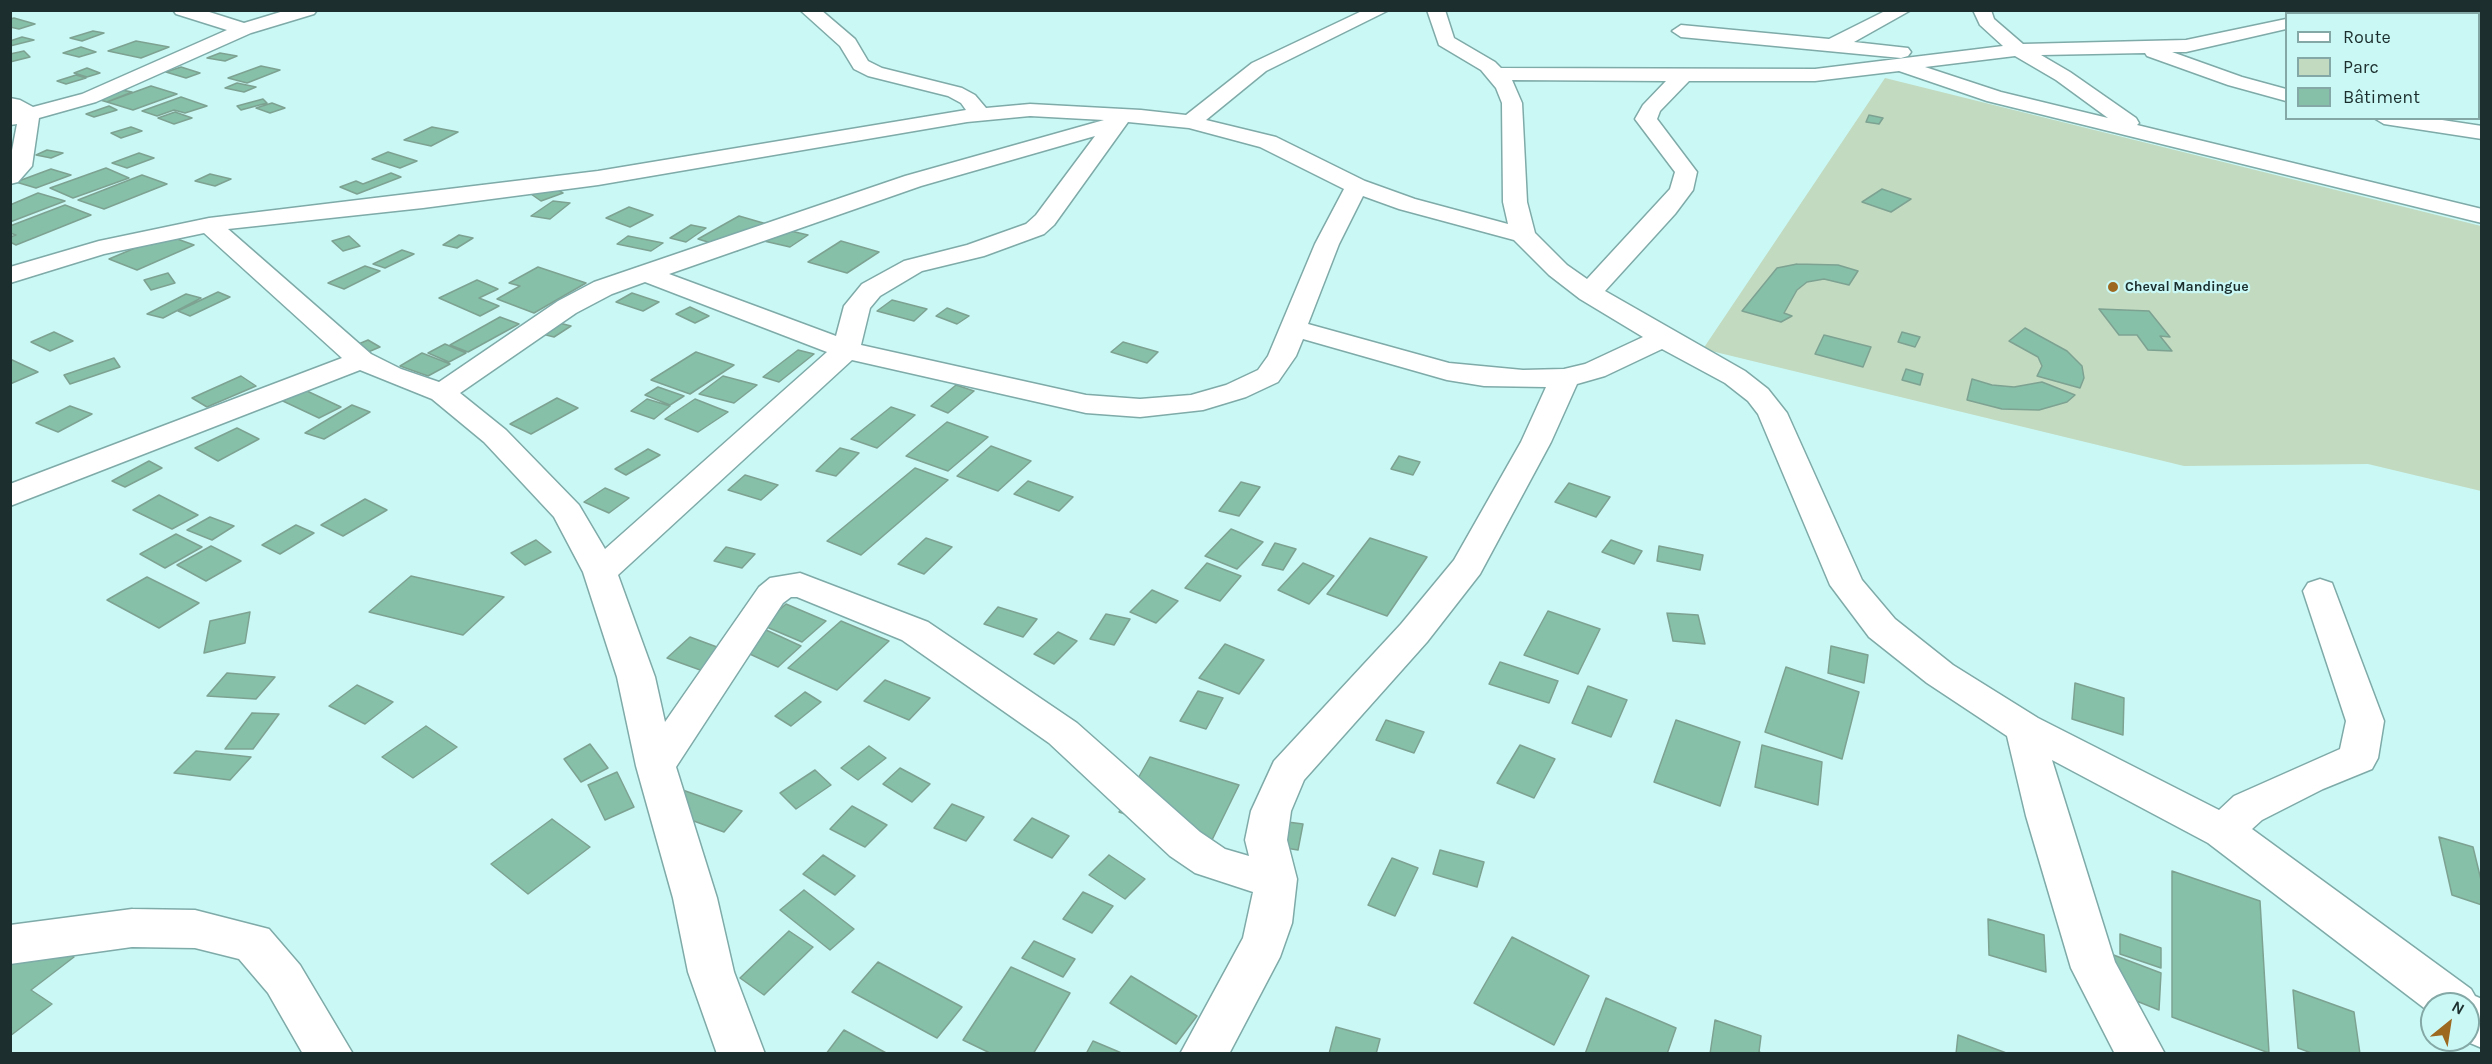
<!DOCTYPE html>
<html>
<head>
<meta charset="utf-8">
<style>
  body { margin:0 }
  #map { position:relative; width:2492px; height:1064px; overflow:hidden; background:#caf8f5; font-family:Karla,sans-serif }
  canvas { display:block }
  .frame { position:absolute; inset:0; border:12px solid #1c2f2e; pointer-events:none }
  .legend { position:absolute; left:2285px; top:12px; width:195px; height:108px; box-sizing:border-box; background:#caf8f5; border:2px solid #84a8a5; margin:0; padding:8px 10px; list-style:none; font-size:18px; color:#1c2f2e }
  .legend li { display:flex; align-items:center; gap:12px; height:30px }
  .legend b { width:30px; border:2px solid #84a8a5 }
  .north { position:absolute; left:2420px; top:992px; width:60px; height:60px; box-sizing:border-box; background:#caf8f5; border:2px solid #84a8a5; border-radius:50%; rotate:30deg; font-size:16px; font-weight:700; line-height:24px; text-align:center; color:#1c2f2e }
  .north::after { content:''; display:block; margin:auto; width:21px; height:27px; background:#9d6820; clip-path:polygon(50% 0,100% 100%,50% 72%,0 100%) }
</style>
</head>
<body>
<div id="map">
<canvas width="2492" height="1064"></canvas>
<div class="frame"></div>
<ul class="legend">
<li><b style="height:8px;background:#fff"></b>Route</li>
<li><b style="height:16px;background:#c2dac0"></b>Parc</li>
<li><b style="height:16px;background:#86c0a8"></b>Bâtiment</li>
</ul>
<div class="north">N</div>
</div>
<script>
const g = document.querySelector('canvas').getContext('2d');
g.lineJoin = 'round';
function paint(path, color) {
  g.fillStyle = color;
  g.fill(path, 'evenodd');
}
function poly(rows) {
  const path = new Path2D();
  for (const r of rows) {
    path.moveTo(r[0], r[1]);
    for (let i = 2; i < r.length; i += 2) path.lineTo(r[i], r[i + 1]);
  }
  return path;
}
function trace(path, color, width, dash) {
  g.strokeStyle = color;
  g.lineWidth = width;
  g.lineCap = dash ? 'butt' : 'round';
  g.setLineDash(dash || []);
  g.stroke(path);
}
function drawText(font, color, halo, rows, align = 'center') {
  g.font = font + ' Karla,sans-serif';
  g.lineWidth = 4.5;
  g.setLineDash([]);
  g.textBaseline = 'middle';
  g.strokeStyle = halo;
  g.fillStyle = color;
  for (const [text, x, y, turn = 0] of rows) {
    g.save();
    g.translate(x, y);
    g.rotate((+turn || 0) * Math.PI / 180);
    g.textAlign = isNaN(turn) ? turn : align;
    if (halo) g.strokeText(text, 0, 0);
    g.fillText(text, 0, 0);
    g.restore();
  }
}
paint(poly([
  [1885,78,2481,226,2481,491,2368,464,2184,466,1703,349]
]), '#c2dac0');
const building = poly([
  [14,18,35,24,19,29,10,27,10,19,14,18],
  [93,31,104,33,82,41,70,38,93,31],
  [22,37,34,40,10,46,10,41,22,37],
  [136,41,169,47,141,58,108,51,136,41],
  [81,47,96,52,79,57,63,53,81,47],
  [24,51,30,57,10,62,10,54,24,51],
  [220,53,237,56,225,61,207,58,220,53],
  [261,66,280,70,247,83,228,78,261,66],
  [181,67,200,73,186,78,166,72,181,67],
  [87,68,100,73,87,77,74,73,87,68],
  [76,75,86,78,66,84,57,81,76,75],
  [237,83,256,87,244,92,225,88,237,83],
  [151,86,177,94,133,110,107,102,151,86],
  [122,90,132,92,107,102,97,99,122,90],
  [181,97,207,106,185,113,174,110,157,116,142,111,181,97],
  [263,99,267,103,241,110,237,106,263,99],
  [272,103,285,108,270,113,256,108,272,103],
  [109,106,117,110,94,117,86,114,109,106],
  [175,112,192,118,174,124,158,118,175,112],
  [1869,115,1883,118,1879,124,1866,122,1869,115],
  [131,127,142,131,121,138,111,133,131,127],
  [432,127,458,132,431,146,404,140,432,127],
  [47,150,63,153,51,158,36,155,47,150],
  [388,152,417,161,400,168,372,159,388,152],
  [139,153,154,158,127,168,112,163,139,153],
  [106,168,129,178,73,198,50,188,106,168],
  [51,169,71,175,36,188,16,182,51,169],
  [391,173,401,177,357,194,340,187,356,181,363,184,391,173],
  [210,174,231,179,215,186,195,181,210,174],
  [142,175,167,184,104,209,78,200,142,175],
  [553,187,563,193,541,201,531,194,553,187],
  [1882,189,1911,199,1891,212,1862,202,1882,189],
  [38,193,65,201,10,222,10,205,38,193],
  [553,201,570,203,550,219,531,216,553,201],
  [65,205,91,215,16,245,10,242,10,237,16,235,10,233,10,226,65,205],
  [629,207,653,215,630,227,606,218,629,207],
  [739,216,777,227,737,251,698,239,739,216],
  [691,225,706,228,686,242,670,238,691,225],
  [782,229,808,235,790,247,764,241,782,229],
  [166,235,194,245,137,270,109,259,166,235],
  [459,235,473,238,457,248,443,245,459,235],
  [349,236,360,246,343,251,332,241,349,236],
  [628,236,663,243,651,251,617,244,628,236],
  [841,241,879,252,847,273,808,262,841,241],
  [402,250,414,254,385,268,373,264,402,250],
  [1797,264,1838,265,1858,271,1849,285,1824,279,1807,282,1797,290,1784,313,1792,316,1781,322,1742,311,1777,268,1797,264],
  [365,266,380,271,344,289,328,283,365,266],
  [538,267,586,283,534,313,497,299,520,286,509,283,538,267],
  [168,273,175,283,151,290,144,280,168,273],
  [477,280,498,289,479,298,499,306,480,316,439,298,477,280],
  [218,292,230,297,190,316,178,311,218,292],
  [632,293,659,302,643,311,616,302,632,293],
  [186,294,201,298,163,318,147,314,186,294],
  [892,300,927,309,914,321,877,311,892,300],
  [690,307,709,316,695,323,676,314,690,307],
  [947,308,969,316,957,324,936,316,947,308],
  [2099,309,2149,311,2170,337,2160,336,2172,351,2148,350,2137,335,2119,335,2099,309],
  [500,317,519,324,468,352,450,345,500,317],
  [540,318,571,326,554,337,523,329,540,318],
  [2025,328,2067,351,2082,366,2084,378,2080,388,2037,376,2042,366,2038,357,2009,341,2025,328],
  [54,332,73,341,50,351,31,342,54,332],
  [1902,332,1920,337,1915,347,1898,342,1902,332],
  [1824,335,1871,347,1863,367,1815,354,1824,335],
  [368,340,380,347,361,355,349,348,368,340],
  [1123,342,1158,352,1147,363,1111,352,1123,342],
  [445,344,466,353,449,362,428,353,445,344],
  [798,350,814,354,779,382,763,377,798,350],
  [696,352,734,365,690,394,651,380,696,352],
  [422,353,450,364,428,376,400,366,422,353],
  [114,358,120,367,70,384,64,375,114,358],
  [10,359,38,372,10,384,10,359],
  [1906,369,1923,374,1920,385,1902,380,1906,369],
  [241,376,256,386,207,407,192,398,241,376],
  [723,376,757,385,734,403,699,394,723,376],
  [1972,379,1992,385,2014,387,2042,382,2075,395,2067,402,2039,410,2002,409,1967,400,1972,379],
  [290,383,341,407,319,418,268,394,290,383],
  [956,385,974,391,948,413,931,406,956,385],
  [658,387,684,396,670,405,645,395,658,387],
  [557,398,578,408,531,434,510,424,557,398],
  [647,399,670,406,654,419,631,411,647,399],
  [695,399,728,412,698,432,665,419,695,399],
  [352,405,370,412,324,439,305,433,352,405],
  [70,406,92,414,58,432,36,423,70,406],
  [891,407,915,415,877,448,851,439,891,407],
  [947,422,988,437,948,471,906,456,947,422],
  [237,428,259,439,218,461,195,448,237,428],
  [991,446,1031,461,998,491,957,476,991,446],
  [840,448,859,453,836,476,816,471,840,448],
  [648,449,660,455,626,475,615,469,648,449],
  [1399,456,1420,462,1413,475,1391,469,1399,456],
  [149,461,162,468,125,487,112,481,149,461],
  [915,468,948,480,861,555,827,541,915,468],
  [745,475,778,485,761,500,728,490,745,475],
  [1028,481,1073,497,1059,511,1014,494,1028,481],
  [1241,482,1260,487,1239,516,1219,511,1241,482],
  [1569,483,1610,497,1596,517,1555,502,1569,483],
  [605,488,629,498,609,513,584,502,605,488],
  [159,495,198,515,172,529,133,510,159,495],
  [365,499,387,510,343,536,321,525,365,499],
  [210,517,234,526,212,540,187,530,210,517],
  [296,525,314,533,280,554,262,545,296,525],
  [1231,529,1263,542,1237,569,1205,556,1231,529],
  [176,534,202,547,165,568,140,554,176,534],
  [926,538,952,547,924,574,898,564,926,538],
  [1370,538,1427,557,1387,616,1327,594,1370,538],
  [536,540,551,552,525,565,511,553,536,540],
  [1611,540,1642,551,1634,564,1602,552,1611,540],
  [1275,543,1296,549,1283,570,1262,565,1275,543],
  [211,546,241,561,206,581,177,565,211,546],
  [1659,546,1703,555,1700,570,1657,561,1659,546],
  [726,547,755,554,742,568,714,561,726,547],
  [1207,563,1241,576,1220,601,1185,588,1207,563],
  [1303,563,1334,576,1309,604,1278,590,1303,563],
  [411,576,504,597,463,635,369,612,411,576],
  [147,577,199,603,159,628,107,600,147,577],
  [1152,590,1178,601,1156,623,1130,612,1152,590],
  [786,604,826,621,802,642,762,625,786,604],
  [998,607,1037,619,1023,637,984,624,998,607],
  [1548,611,1600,629,1578,674,1524,655,1548,611],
  [250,612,245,643,204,653,210,621,250,612],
  [1667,613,1698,615,1705,644,1673,641,1667,613],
  [1106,614,1130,619,1114,645,1090,639,1106,614],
  [841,621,889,641,837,690,788,668,841,621],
  [753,624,801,646,778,667,728,644,753,624],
  [1058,632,1077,641,1054,664,1034,654,1058,632],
  [690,637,725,650,703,671,667,658,690,637],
  [1225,644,1264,660,1239,694,1199,678,1225,644],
  [1831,646,1868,655,1864,683,1828,673,1831,646],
  [1500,662,1558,681,1549,703,1489,684,1500,662],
  [1786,667,1859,692,1842,759,1765,732,1786,667],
  [227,673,275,677,256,699,207,696,227,673],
  [885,680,930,698,909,720,864,701,885,680],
  [2075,683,2124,698,2123,735,2072,719,2075,683],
  [357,685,393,702,365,724,329,706,357,685],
  [1588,686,1627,700,1611,737,1572,723,1588,686],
  [1198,691,1223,698,1206,729,1180,721,1198,691],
  [805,692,821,702,791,726,775,716,805,692],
  [252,713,279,714,253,749,225,749,252,713],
  [1386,720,1424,732,1414,753,1376,740,1386,720],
  [1676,720,1740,742,1720,806,1654,782,1676,720],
  [426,726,457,747,413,778,382,757,426,726],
  [590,744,608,768,581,782,564,759,590,744],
  [1520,745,1555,759,1534,798,1497,783,1520,745],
  [1762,745,1822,762,1818,805,1755,787,1762,745],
  [869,746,886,758,858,780,841,768,869,746],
  [196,751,251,757,230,780,174,773,196,751],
  [1150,757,1239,785,1211,842,1119,812,1150,757],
  [900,768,930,784,912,802,883,784,900,768],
  [815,770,831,785,796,809,780,793,815,770],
  [617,772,634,807,605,820,588,785,617,772],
  [677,788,742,811,724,832,658,808,677,788],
  [952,804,984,817,966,841,934,828,952,804],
  [852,806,887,825,865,847,830,829,852,806],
  [1032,818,1069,836,1052,858,1014,840,1032,818],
  [1257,818,1303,824,1298,850,1253,843,1257,818],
  [552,819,590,847,528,894,491,864,552,819],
  [2439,837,2473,847,2482,884,2482,905,2452,895,2439,837],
  [1440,850,1484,862,1477,887,1433,874,1440,850],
  [823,855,855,876,835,895,803,874,823,855],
  [1109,855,1145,879,1125,899,1089,875,1109,855],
  [1392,858,1418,868,1395,916,1368,905,1392,858],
  [2172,871,2260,901,2269,1053,2172,1017,2172,871],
  [804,890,854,929,830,950,780,910,804,890],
  [1083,892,1113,906,1092,933,1063,919,1083,892],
  [1988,919,2044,935,2046,972,1989,955,1988,919],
  [31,927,74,957,31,990,52,1004,10,1036,10,942,31,927],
  [789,931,813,947,764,995,740,978,789,931],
  [2120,934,2161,948,2161,968,2120,954,2120,934],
  [1512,937,1589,976,1554,1045,1474,1003,1512,937],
  [1034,941,1075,959,1063,977,1022,958,1034,941],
  [2082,943,2161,973,2159,1010,2079,978,2082,943],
  [878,962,962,1007,937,1038,852,992,878,962],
  [1011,967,1070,993,1033,1054,992,1054,963,1040,1011,967],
  [1131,976,1197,1016,1176,1044,1110,1003,1131,976],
  [2293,990,2354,1012,2360,1054,2314,1054,2298,1048,2293,990],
  [1606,998,1676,1028,1667,1054,1585,1054,1606,998],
  [1715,1020,1761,1036,1759,1052,1764,1054,1710,1054,1715,1020],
  [1336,1027,1380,1039,1376,1054,1329,1054,1336,1027],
  [844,1030,888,1054,826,1054,844,1030],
  [1958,1035,2009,1054,1956,1054,1958,1035],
  [1093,1041,1124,1054,1086,1054,1093,1041]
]);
paint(building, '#86c0a8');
trace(building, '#7da292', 1.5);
const minor = poly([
  [173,10,203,10,244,23,287,10,317,10,314,14,251,33,96,102,39,118,32,166,18,182,10,184,10,161,17,124,10,125,10,98,20,100,33,107,82,94,227,30,176,14,173,10],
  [800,10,821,10,855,39,868,61,882,68,962,88,975,95,986,108,1030,104,1141,110,1186,115,1252,63,1364,10,1389,10,1266,71,1206,120,1276,137,1365,181,1415,199,1508,224,1503,202,1502,103,1496,88,1481,70,1439,45,1427,10,1445,10,1454,38,1495,62,1501,68,1815,69,2003,46,1980,25,1973,10,1991,10,1994,19,2023,44,2186,40,2286,19,2286,29,2186,52,2172,52,2242,77,2286,89,2286,101,2228,85,2147,56,2145,53,2041,55,2070,72,2136,118,2139,123,2137,125,2482,209,2482,223,1987,101,1899,71,1815,81,1689,81,1660,111,1657,119,1697,172,1693,190,1675,214,1605,291,1745,371,1768,389,1787,413,1862,580,1895,619,1953,665,2038,718,2219,810,2234,796,2340,749,2346,721,2303,591,2308,583,2320,579,2332,583,2384,721,2378,758,2372,769,2323,789,2262,820,2252,829,2471,989,2475,996,2482,999,2482,1048,2463,1040,2468,1040,2468,1004,2432,1004,2432,1014,2208,843,2052,760,2115,962,2165,1054,2115,1054,2071,968,2026,816,2007,736,1927,683,1869,637,1830,585,1758,414,1748,401,1725,383,1662,349,1605,376,1577,384,1551,442,1480,574,1427,642,1304,780,1291,811,1287,840,1297,879,1292,923,1280,957,1229,1054,1180,1054,1243,938,1253,892,1195,873,1170,856,1049,743,902,640,797,597,791,597,783,603,676,767,717,898,734,972,765,1054,717,1054,688,972,673,898,636,766,617,677,583,572,554,517,484,442,432,399,360,370,10,506,10,484,342,358,204,233,104,254,10,283,10,267,99,241,209,218,598,171,966,110,961,103,948,96,868,76,854,69,840,46,800,10],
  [2015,56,2056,80,2108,118,2001,92,1925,67,2015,56],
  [1512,80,1666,81,1643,105,1635,119,1675,172,1670,189,1587,279,1567,265,1535,233,1527,202,1522,103,1512,80],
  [1030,116,1104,120,905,176,594,282,558,301,439,382,401,369,371,354,228,229,423,208,598,185,967,122,1030,116],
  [1128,122,1189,128,1260,147,1344,189,1315,244,1268,356,1258,370,1226,385,1191,395,1140,399,1086,395,861,345,870,308,880,296,922,271,984,256,1044,234,1054,225,1128,122],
  [1095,136,1036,215,1026,224,967,245,904,261,862,284,844,306,836,336,669,274,921,186,1095,136],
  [1363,196,1399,209,1514,240,1549,275,1580,299,1643,337,1585,364,1564,369,1523,370,1449,363,1308,324,1339,244,1363,196],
  [645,282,827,352,605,549,579,505,506,430,460,393,576,313,612,294,645,282],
  [1303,339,1447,380,1484,386,1546,387,1521,442,1454,560,1401,624,1274,761,1251,811,1245,840,1249,856,1225,849,1200,832,1077,723,928,622,800,573,770,578,759,587,665,722,655,677,618,575,852,360,1086,413,1140,417,1203,410,1246,397,1278,382,1296,356,1303,339],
  [1887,10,1911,10,1854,42,1908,48,1911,52,1908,56,1901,58,1681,37,1672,31,1681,25,1829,39,1887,10],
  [2436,10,2473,10,2475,14,2438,14,2436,10],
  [2478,85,2482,86,2482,102,2478,101,2478,85],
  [2374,118,2429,118,2482,126,2482,139,2384,124,2374,118],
  [132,909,195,910,269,929,300,965,353,1054,303,1054,268,993,239,959,195,948,132,947,10,964,10,925,132,909]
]);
trace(minor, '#7eaaa8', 3);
paint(minor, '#fff');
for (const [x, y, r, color] of [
  [2113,287,6,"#9d6820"]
]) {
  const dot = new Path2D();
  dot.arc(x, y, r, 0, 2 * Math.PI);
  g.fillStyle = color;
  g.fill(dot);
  trace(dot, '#caf8f5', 2);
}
drawText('bold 14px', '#1c2f2e', '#caf8f5', [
  ["Cheval Mandingue",2125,287]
], 'left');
</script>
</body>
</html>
